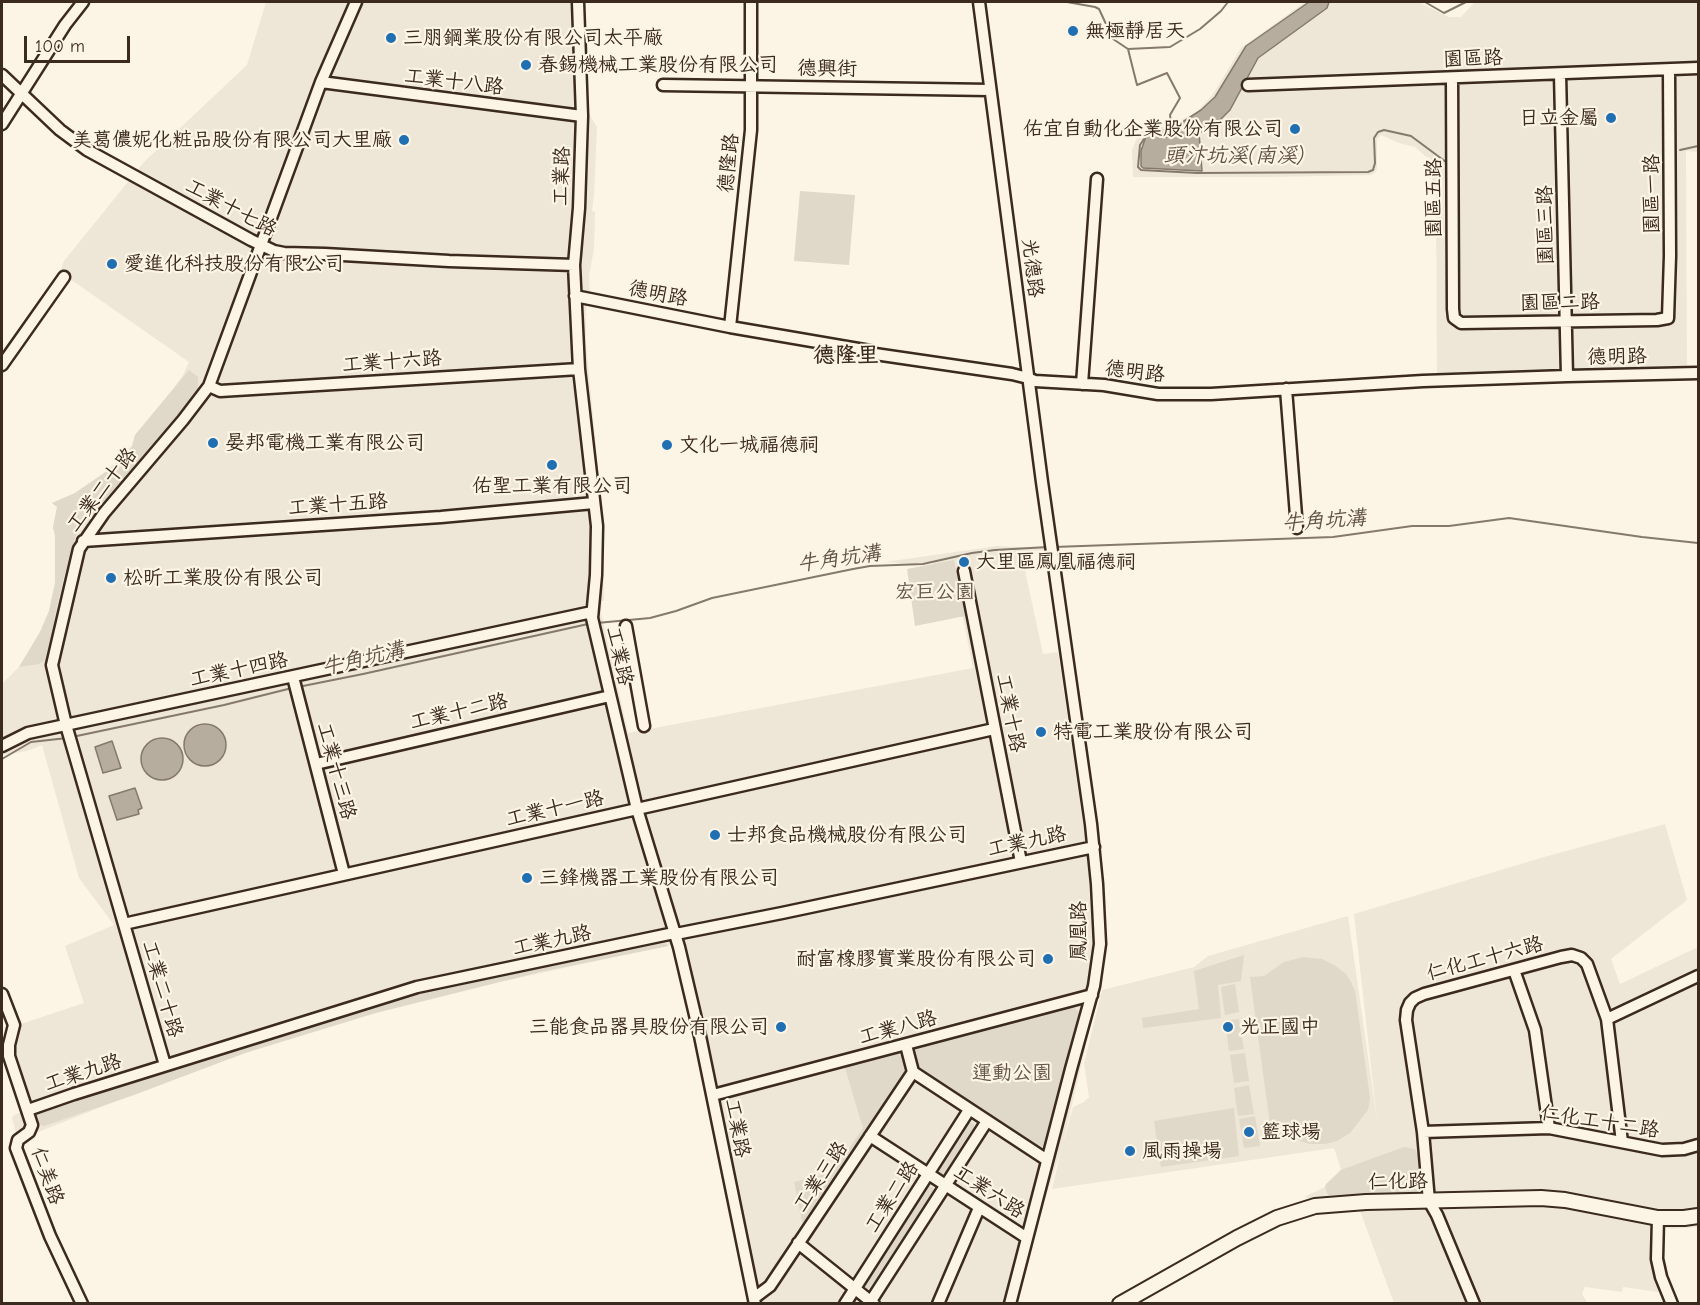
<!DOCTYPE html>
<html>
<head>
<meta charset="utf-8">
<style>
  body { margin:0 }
  #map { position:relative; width:1700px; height:1305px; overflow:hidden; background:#fcf5e5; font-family:"Comic Neue",sans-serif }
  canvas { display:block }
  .frame { position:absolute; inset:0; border:3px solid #3b2a1e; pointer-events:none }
  .scale { position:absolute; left:24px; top:36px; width:106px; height:27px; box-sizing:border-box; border:3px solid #3b2a1e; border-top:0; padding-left:8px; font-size:18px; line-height:21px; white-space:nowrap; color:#3b2a1e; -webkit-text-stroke:4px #fcf5e5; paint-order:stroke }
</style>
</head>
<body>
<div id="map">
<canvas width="1700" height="1305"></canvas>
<div class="frame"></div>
<div class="scale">100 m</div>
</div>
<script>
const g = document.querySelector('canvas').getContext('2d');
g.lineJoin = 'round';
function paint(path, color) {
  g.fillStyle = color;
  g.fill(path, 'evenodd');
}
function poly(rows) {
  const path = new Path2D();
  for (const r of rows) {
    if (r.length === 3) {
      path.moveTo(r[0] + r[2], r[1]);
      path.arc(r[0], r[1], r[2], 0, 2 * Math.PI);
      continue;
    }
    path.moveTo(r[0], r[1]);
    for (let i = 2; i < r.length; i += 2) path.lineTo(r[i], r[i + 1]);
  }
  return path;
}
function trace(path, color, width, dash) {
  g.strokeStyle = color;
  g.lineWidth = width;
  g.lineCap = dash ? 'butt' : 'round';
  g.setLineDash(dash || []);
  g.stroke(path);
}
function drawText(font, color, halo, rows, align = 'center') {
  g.font = font + ' "Comic Neue","LXGW WenKai TC",sans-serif';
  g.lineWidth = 4.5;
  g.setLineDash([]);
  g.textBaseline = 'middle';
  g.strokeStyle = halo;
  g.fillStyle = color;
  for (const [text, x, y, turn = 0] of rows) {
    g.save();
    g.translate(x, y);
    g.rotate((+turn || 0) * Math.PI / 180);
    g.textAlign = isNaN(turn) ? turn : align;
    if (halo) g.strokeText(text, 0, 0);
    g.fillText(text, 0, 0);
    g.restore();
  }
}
paint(poly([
  [266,2,585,2,585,31,588,34,588,107,589,114,597,127,594,195,592,211,595,212,594,249,589,276,590,293,586,310,586,343,601,501,604,601,602,601,601,613,628,733,973,668,953,568,947,569,930,562,913,564,885,562,997,546,1044,548,1044,550,1021,552,1043,654,1058,652,1087,850,1093,953,1092,986,1085,1049,1062,1147,1073,1107,1084,1102,1089,1097,1084,1064,1102,990,1194,967,1208,956,1348,916,1377,1120,1354,914,1544,857,1665,824,1687,900,1611,959,1620,984,1698,947,1698,1227,1672,1229,1656,1226,1658,1292,1623,1287,1622,1292,1585,1287,1582,1294,1588,1304,1394,1303,1359,1208,1301,1213,1313,1199,1304,1197,1327,1186,1341,1169,1334,1148,1052,1189,1061,1150,1034,1234,1018,1303,749,1303,742,1240,678,943,431,997,300,1034,167,1081,18,1140,12,1118,14,1115,21,1112,2,1053,5,1049,9,1028,84,1003,65,946,114,925,79,878,42,745,27,751,2,755,2,684,19,667,40,632,49,611,55,583,56,563,55,536,53,527,57,507,52,503,75,493,107,471,122,457,132,446,135,435,173,389,183,375,189,362,60,272,64,261,144,162,247,65],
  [1305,2,1418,2,1449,17,1461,17,1475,2,1698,2,1698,152,1686,151,1687,375,1437,382,1436,191,1431,176,1430,158,1425,156,1415,147,1399,143,1381,135,1377,139,1377,168,1376,172,1371,175,1272,177,1133,177,1132,150,1139,133,1147,129,1171,125,1197,112,1213,94,1241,48]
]), '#eee6d6');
paint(poly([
  [800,191,855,195,849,265,794,261],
  [189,370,198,377,198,391,76,535,63,580,54,620,54,627,45,660,39,664,19,667,40,632,49,611,55,583,55,536,53,527,57,507,52,503,75,493,107,471,122,457,132,446,135,435],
  [954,560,965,616,915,626,907,569],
  [664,943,669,946,540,972,376,1013,245,1053,134,1095,44,1126,37,1123,34,1117,36,1115,115,1089,408,996],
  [1244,955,1241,981,1218,985,1221,1018,1143,1028,1142,1018,1199,1009,1194,971],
  [1303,957,1322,959,1334,965,1346,974,1351,982,1355,991,1370,1098,1368,1110,1350,1133,1337,1141,1325,1144,1310,1144,1300,1141,1283,1128,1279,1129,1282,1139,1272,1139,1250,977,1264,976,1284,962],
  [1235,984,1239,1012,1225,1015,1221,987],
  [1073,1007,1079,1012,1043,1146,1038,1148,917,1070,913,1055,917,1048],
  [1239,1019,1244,1049,1229,1051,1225,1021],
  [1245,1053,1249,1081,1234,1083,1230,1055],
  [898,1054,905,1058,908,1069,803,1226,794,1182,833,1172,863,1128,845,1068],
  [1249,1085,1254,1114,1238,1116,1234,1088],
  [1234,1108,1239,1156,1161,1167,1154,1121],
  [1255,1116,1260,1146,1244,1148,1239,1119],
  [968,1122,973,1123,975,1128,946,1172,940,1175,938,1170,940,1166],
  [1404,1147,1415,1149,1418,1156,1422,1178,1417,1191,1414,1194,1328,1195,1325,1187,1326,1184,1341,1170],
  [930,1186,934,1189,934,1193,873,1288,869,1289,866,1288,866,1282,925,1188]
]), '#e0d8c8');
const water = poly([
  [1309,2,1329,2,1327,8,1258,58,1230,110,1214,126,1199,133,1202,171,1143,168,1141,166,1141,151,1146,136,1149,133,1164,132,1164,137,1171,137,1171,132,1174,127,1173,124,1181,123,1201,110,1215,97,1246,46,1309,2],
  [205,745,21],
  [162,759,21],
  [112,741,121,768,103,773,95,747,112,741],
  [135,788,142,808,138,810,139,814,117,820,109,796,135,788]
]);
paint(water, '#b7ad9e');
trace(water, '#85796b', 1.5);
trace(poly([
  [1067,2,1095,7,1099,9,1113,39,1128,49,1170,47,1200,29,1221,11,1228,2],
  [1425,2,1444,13,1466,2],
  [1128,49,1137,85,1167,73,1180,98,1170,115,1172,131,1150,130,1140,145,1138,167,1141,170,1197,173,1368,172,1373,170,1375,163,1374,138,1378,132,1384,130,1411,136,1446,162],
  [1680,150,1698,146],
  [1054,547,1333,537,1412,526,1449,526,1509,518,1642,537,1698,543],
  [597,623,650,618,676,611,712,598,853,569,870,566,923,564,972,553,995,550,1048,547],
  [298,687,363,674,588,624],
  [72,737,224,705,292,688],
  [2,759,31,742,67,738]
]), '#85796b', 2);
const minor = poly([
  [578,2,582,116,579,208,574,265,579,369,597,526,596,575,592,618,637,809,679,947,700,1036,755,1304],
  [979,2,1042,482,1091,824,1097,884,1100,944,1094,986,1071,1069,1010,1304],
  [1560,74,1567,376],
  [2,75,60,130,87,150,251,240,274,251,284,253,325,254,449,261,574,265],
  [1452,78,1453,309,1454,318,1461,323,1657,320,1668,318,1670,256,1669,70],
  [321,82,582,116],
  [663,85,990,90],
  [1248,85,1698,68],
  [2,124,65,25,83,2],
  [575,296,730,327,870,351,875,354,1012,374,1028,378,1035,381,1104,385,1158,394,1211,394,1423,381,1567,376,1698,373],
  [730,327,751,130,751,2],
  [2,365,64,277],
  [1082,384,1097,179],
  [209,386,220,391,579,369],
  [1286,389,1297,528],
  [83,541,441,517,594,503],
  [964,571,1021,862],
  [626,626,644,726],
  [293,677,344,874],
  [2,746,28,733,592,612],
  [316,764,610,696],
  [124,924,994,729],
  [1514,970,1535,1030,1549,1128],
  [2,994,14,1025,9,1045,9,1056,32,1125,29,1132,18,1140,16,1148,50,1236,82,1304],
  [1607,1019,1698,976],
  [906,1045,913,1072,1047,1160],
  [165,1065,66,725,52,665,79,549,104,513,183,420,209,386,321,82,356,2],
  [713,1095,1092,995],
  [28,1110,74,1094,417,987,674,933,681,933,782,913,1094,847],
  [1423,1132,1549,1128,1662,1150,1684,1149,1698,1145],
  [870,1136,1027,1238],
  [1658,1218,1657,1259,1661,1277,1672,1304],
  [798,1243,874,1304],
  [754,1298,770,1286,913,1072],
  [845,1304,969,1110],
  [869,1304,987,1121],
  [938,1304,979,1208],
  [1474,1304,1437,1215,1429,1201,1423,1132,1406,1020,1407,1010,1410,1003,1415,998,1424,994,1561,957,1572,955,1581,958,1587,964,1607,1019,1622,1142]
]);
const major = poly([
  [1120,1304,1237,1238,1277,1218,1315,1206,1366,1202,1541,1198,1565,1200,1658,1218,1684,1218,1698,1216]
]);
trace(minor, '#3b2a1e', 15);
trace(major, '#3b2a1e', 18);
trace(minor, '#fcf5e5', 10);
trace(major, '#fcf5e5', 14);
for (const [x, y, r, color] of [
  [1073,31,6,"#1f6fb2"],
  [391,38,6,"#1f6fb2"],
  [526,65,6,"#1f6fb2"],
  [1611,118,6,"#1f6fb2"],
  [1295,129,6,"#1f6fb2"],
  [404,140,6,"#1f6fb2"],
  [112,264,6,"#1f6fb2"],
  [213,443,6,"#1f6fb2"],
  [667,445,6,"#1f6fb2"],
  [552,465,6,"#1f6fb2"],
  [964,562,6,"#1f6fb2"],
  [111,578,6,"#1f6fb2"],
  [1041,732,6,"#1f6fb2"],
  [715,835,6,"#1f6fb2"],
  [527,878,6,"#1f6fb2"],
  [1048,959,6,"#1f6fb2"],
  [781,1027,6,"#1f6fb2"],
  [1228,1027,6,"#1f6fb2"],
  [1249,1132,6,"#1f6fb2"],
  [1130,1151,6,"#1f6fb2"]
]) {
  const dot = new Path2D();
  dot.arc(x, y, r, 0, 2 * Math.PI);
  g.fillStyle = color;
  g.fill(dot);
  trace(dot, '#fcf5e5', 2);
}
drawText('20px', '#3b2a1e', '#fcf5e5', [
  ["無極靜居天",1085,31],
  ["三朋鋼業股份有限公司太平廠",403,38],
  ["春錫機械工業股份有限公司",538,65],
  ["日立金屬",1599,118,"right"],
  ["佑宜自動化企業股份有限公司",1283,129,"right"],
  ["美葛儂妮化粧品股份有限公司大里廠",392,140,"right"],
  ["愛進化科技股份有限公司",124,264],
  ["晏邦電機工業有限公司",225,443],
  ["文化一城福德祠",679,445],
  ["佑聖工業有限公司",552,486,"center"],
  ["大里區鳳凰福德祠",976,562],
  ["松昕工業股份有限公司",123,578],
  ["特電工業股份有限公司",1053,732],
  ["士邦食品機械股份有限公司",727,835],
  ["三鋒機器工業股份有限公司",539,878],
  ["耐富橡膠實業股份有限公司",1036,959,"right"],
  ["三能食品器具股份有限公司",769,1027,"right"],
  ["光正國中",1240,1027],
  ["籃球場",1261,1132],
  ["風雨操場",1142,1151]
], 'left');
drawText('20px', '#3b2a1e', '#fcf5e5', [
  ["園區路",1473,59,-2],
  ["德興街",827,69,1],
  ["工業十八路",454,82,7],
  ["德隆路",729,163,-84],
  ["工業路",562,176,-88],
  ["園區一路",1652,194,-90],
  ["園區五路",1434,198,-90],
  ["工業十七路",231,208,28],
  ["園區三路",1546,225,-91],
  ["光德路",1032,268,83],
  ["德明路",658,294,11],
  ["園區二路",1560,303,-1],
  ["德明路",1617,357,-1],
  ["工業十六路",392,362,-4],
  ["德明路",1135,372,7],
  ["工業二十路",102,490,-52],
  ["工業十五路",338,505,-4],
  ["工業路",619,656,77],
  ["工業十四路",239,670,-12],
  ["工業十二路",459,712,-13],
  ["工業十路",1010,713,79],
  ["工業十三路",336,771,75],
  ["工業十一路",555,809,-13],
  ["工業九路",1027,842,-12],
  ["鳳凰路",1079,931,-90],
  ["工業九路",552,941,-12],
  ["仁化工十六路",1485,959,-15],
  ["工業二十路",162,989,74],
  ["工業八路",898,1028,-15],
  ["工業九路",83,1073,-18],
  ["仁化工十二路",1600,1122,9],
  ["工業路",737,1128,79],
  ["仁美路",47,1176,70],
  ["工業三路",821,1177,-56],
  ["仁化路",1398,1182,-1],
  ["工業六路",989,1192,33],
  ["工業二路",892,1197,-57]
]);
drawText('20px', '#645648', '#fcf5e5', [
  ["宏巨公園",935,592],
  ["運動公園",1012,1073]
]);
drawText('italic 21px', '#605144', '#fcf5e5', [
  ["頭汴坑溪(南溪)",1234,156],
  ["牛角坑溝",1324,521,-4],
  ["牛角坑溝",839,559,-8],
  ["牛角坑溝",363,659,-13]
]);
drawText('bold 22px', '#3b2a1e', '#fcf5e5', [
  ["德隆里",846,356]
]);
</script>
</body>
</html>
